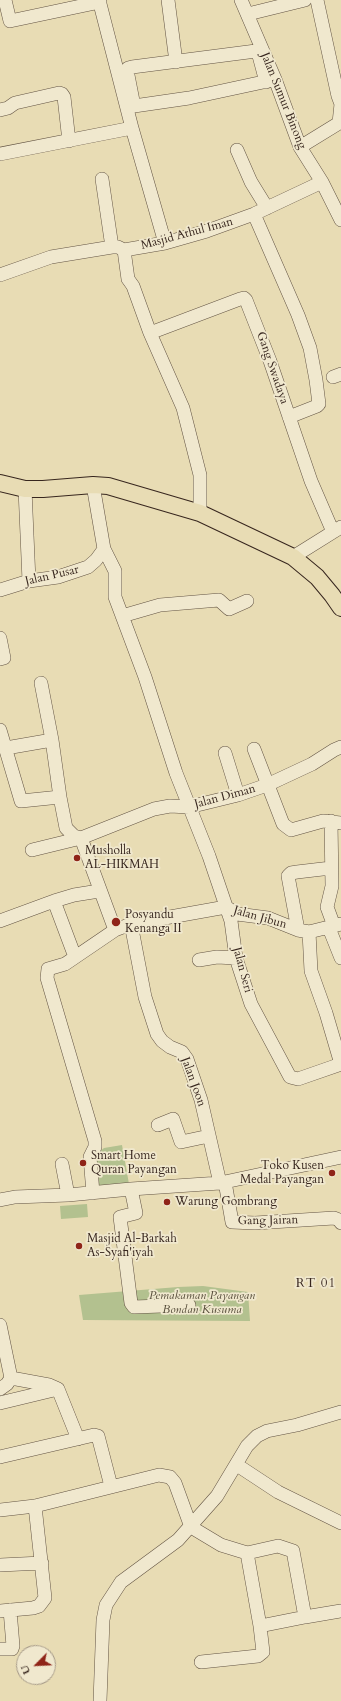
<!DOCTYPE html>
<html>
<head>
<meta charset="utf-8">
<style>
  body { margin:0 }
  #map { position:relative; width:341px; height:1701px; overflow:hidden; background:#e8dcb4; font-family:Cardo,serif }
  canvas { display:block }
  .north { position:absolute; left:16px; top:1645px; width:40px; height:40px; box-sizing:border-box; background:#f0e8ce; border:1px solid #a69a88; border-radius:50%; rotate:246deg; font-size:11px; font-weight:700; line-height:16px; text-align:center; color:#37261e }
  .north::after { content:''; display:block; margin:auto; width:14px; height:18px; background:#8f2418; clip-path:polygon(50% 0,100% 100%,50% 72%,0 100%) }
</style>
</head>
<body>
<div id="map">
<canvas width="341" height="1701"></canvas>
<div class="north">U</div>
</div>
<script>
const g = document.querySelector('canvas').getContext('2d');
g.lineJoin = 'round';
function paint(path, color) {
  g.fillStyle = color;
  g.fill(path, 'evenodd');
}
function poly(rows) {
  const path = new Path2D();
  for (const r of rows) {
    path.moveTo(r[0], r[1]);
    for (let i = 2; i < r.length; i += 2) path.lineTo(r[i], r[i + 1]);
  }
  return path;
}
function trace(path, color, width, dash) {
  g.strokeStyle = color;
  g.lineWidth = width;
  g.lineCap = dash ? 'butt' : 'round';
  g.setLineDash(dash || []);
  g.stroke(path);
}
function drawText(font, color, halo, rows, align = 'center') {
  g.font = font + ' Cardo,serif';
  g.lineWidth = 3.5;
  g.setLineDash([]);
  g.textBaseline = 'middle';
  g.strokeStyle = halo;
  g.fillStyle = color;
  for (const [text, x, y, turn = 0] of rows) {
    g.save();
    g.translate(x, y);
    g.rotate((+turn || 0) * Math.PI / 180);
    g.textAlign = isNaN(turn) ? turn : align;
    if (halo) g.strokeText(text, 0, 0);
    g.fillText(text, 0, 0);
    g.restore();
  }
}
paint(poly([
  [122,1145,129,1184,97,1187,94,1156,104,1148],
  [87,1204,88,1217,61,1219,60,1206],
  [203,1286,248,1292,250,1321,83,1320,79,1295,178,1287]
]), '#b3c18f');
const minor = poly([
  [5,0,10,21,100,2],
  [99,0,132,128,165,243],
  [168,0,176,62],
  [241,0,275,79,300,147,322,182,341,220],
  [317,0,338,96,341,95],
  [248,14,305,0],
  [266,82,258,52,256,51,132,67,128,68,127,70,134,106,189,98,268,81,275,79],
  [0,110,8,108,15,103,59,93,62,94,64,97,69,141],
  [300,147,339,123,341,104,338,96],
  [237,150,251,182,267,208],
  [0,154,132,128],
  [102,179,112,247],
  [254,214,298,315,310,348,316,380,319,404,317,406,289,417],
  [124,250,128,279,133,286,150,333,183,408,200,475,200,513],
  [0,275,51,257,112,247,118,247,124,250,165,243,207,231,254,214,322,182],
  [150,333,240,299,244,298,246,300,270,361,311,481,333,532],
  [333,377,341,374],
  [25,489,29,581],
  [104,549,115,571,115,597,145,677,176,773,209,856,231,921,236,958,251,1004,290,1077,298,1079,341,1064],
  [293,557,341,527],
  [0,590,29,581,58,577,88,567,96,560,104,549,93,485],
  [122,616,160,605,219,600,229,609,247,601],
  [0,638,4,658,0,659],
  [41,683,52,740,60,797],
  [0,730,21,801,60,797,66,828,74,836,81,838],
  [6,748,52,740],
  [254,749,283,824,291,830,323,821,341,823],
  [225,753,238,795],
  [331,821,332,886,327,907,334,926],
  [81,838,115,930,131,924,226,907,237,914,268,918,298,930,309,932,341,924],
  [32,850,81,838,154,809,170,806,189,807,238,795,267,785,312,764,334,750,341,747],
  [54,901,75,957],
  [0,921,54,901,74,895,99,891],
  [131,924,145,997,157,1034,162,1041,170,1047,182,1052,187,1059,201,1100,220,1183],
  [329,928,341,958],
  [298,930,288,876,291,873,297,872,331,868],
  [309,932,311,971,326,1013,341,1064],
  [199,960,217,957,236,958],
  [158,1125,173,1119,181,1142,209,1136],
  [62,1164,68,1195],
  [225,1182,232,1222,255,1223,334,1218,339,1220,341,1223],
  [131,1189,136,1213,120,1217,131,1303,134,1307,189,1305],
  [93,1193,90,1157,95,1147,95,1141,47,978,48,969,65,964,115,930],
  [0,1200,15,1197,68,1195,131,1189,220,1183,341,1157],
  [0,1325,11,1378,7,1384,0,1389],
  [11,1378,49,1385,58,1389,78,1439],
  [0,1403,58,1389],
  [0,1457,94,1435,98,1436,111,1486],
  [237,1465,278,1492,341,1523],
  [0,1510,35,1506,159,1475,170,1477,175,1483,191,1527,221,1545,247,1553,278,1546,293,1551,305,1617,341,1611],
  [0,1565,42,1563],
  [0,1611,33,1608,39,1606,45,1598,35,1506],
  [260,1626,305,1617],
  [0,1649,12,1649,13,1646,10,1610],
  [201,1662,258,1656,263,1652,260,1626,247,1553],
  [100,1701,103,1620,106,1605,121,1582,178,1540,217,1496,247,1446,257,1436,267,1431,297,1425,341,1412]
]);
const major = poly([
  [0,483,25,489,43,489,93,485,108,486,200,513,293,557,317,577,332,595,341,608]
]);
trace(minor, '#635444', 14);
trace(major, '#37261e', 18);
trace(minor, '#f0e8ce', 13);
trace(major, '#e8dcb4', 16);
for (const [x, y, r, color] of [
  [77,858,4,"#8f2418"],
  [116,922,5,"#8f2418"],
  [83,1163,4,"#8f2418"],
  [332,1173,4,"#8f2418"],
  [167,1202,4,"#8f2418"],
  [79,1246,4,"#8f2418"]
]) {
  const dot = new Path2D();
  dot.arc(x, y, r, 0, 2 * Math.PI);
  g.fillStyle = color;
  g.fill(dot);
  trace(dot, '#f0e8ce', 1.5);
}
drawText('12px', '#37261e', '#f0e8ce', [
  ["Jalan Sumur Binong",283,101,68],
  ["Masjid Athul Iman",187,234,-15],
  ["Gang Swadaya",272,368,71],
  ["Jalan Pusar",52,576,-13],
  ["Jalan Diman",225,797,-15],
  ["Jalan Jibun",260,918,16],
  ["Jalan Seri",242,970,75],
  ["Jalan Joon",193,1082,70],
  ["Gang Jairan",268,1221,-1]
]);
drawText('12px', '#37261e', '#f0e8ce', [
  ["Musholla",85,851],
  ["AL-HIKMAH",85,865],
  ["Posyandu",125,915],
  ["Kenanga II",125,929],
  ["Smart Home",91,1156],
  ["Quran Payangan",91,1170],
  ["Toko Kusen",324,1166,"right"],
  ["Medal Payangan",324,1180,"right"],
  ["Warung Gombrang",175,1202],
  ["Masjid Al-Barkah",87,1239],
  ["As-Syafi'iyah",87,1253]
], 'left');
drawText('italic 12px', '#564d3a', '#f0e8ce', [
  ["Pemakaman Payangan",202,1296],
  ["Bondan Kusuma",202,1310]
]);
g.letterSpacing = '1px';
drawText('13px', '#37261e', '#f0e8ce', [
  ["RT 01",316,1284]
]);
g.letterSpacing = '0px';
</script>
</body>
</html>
